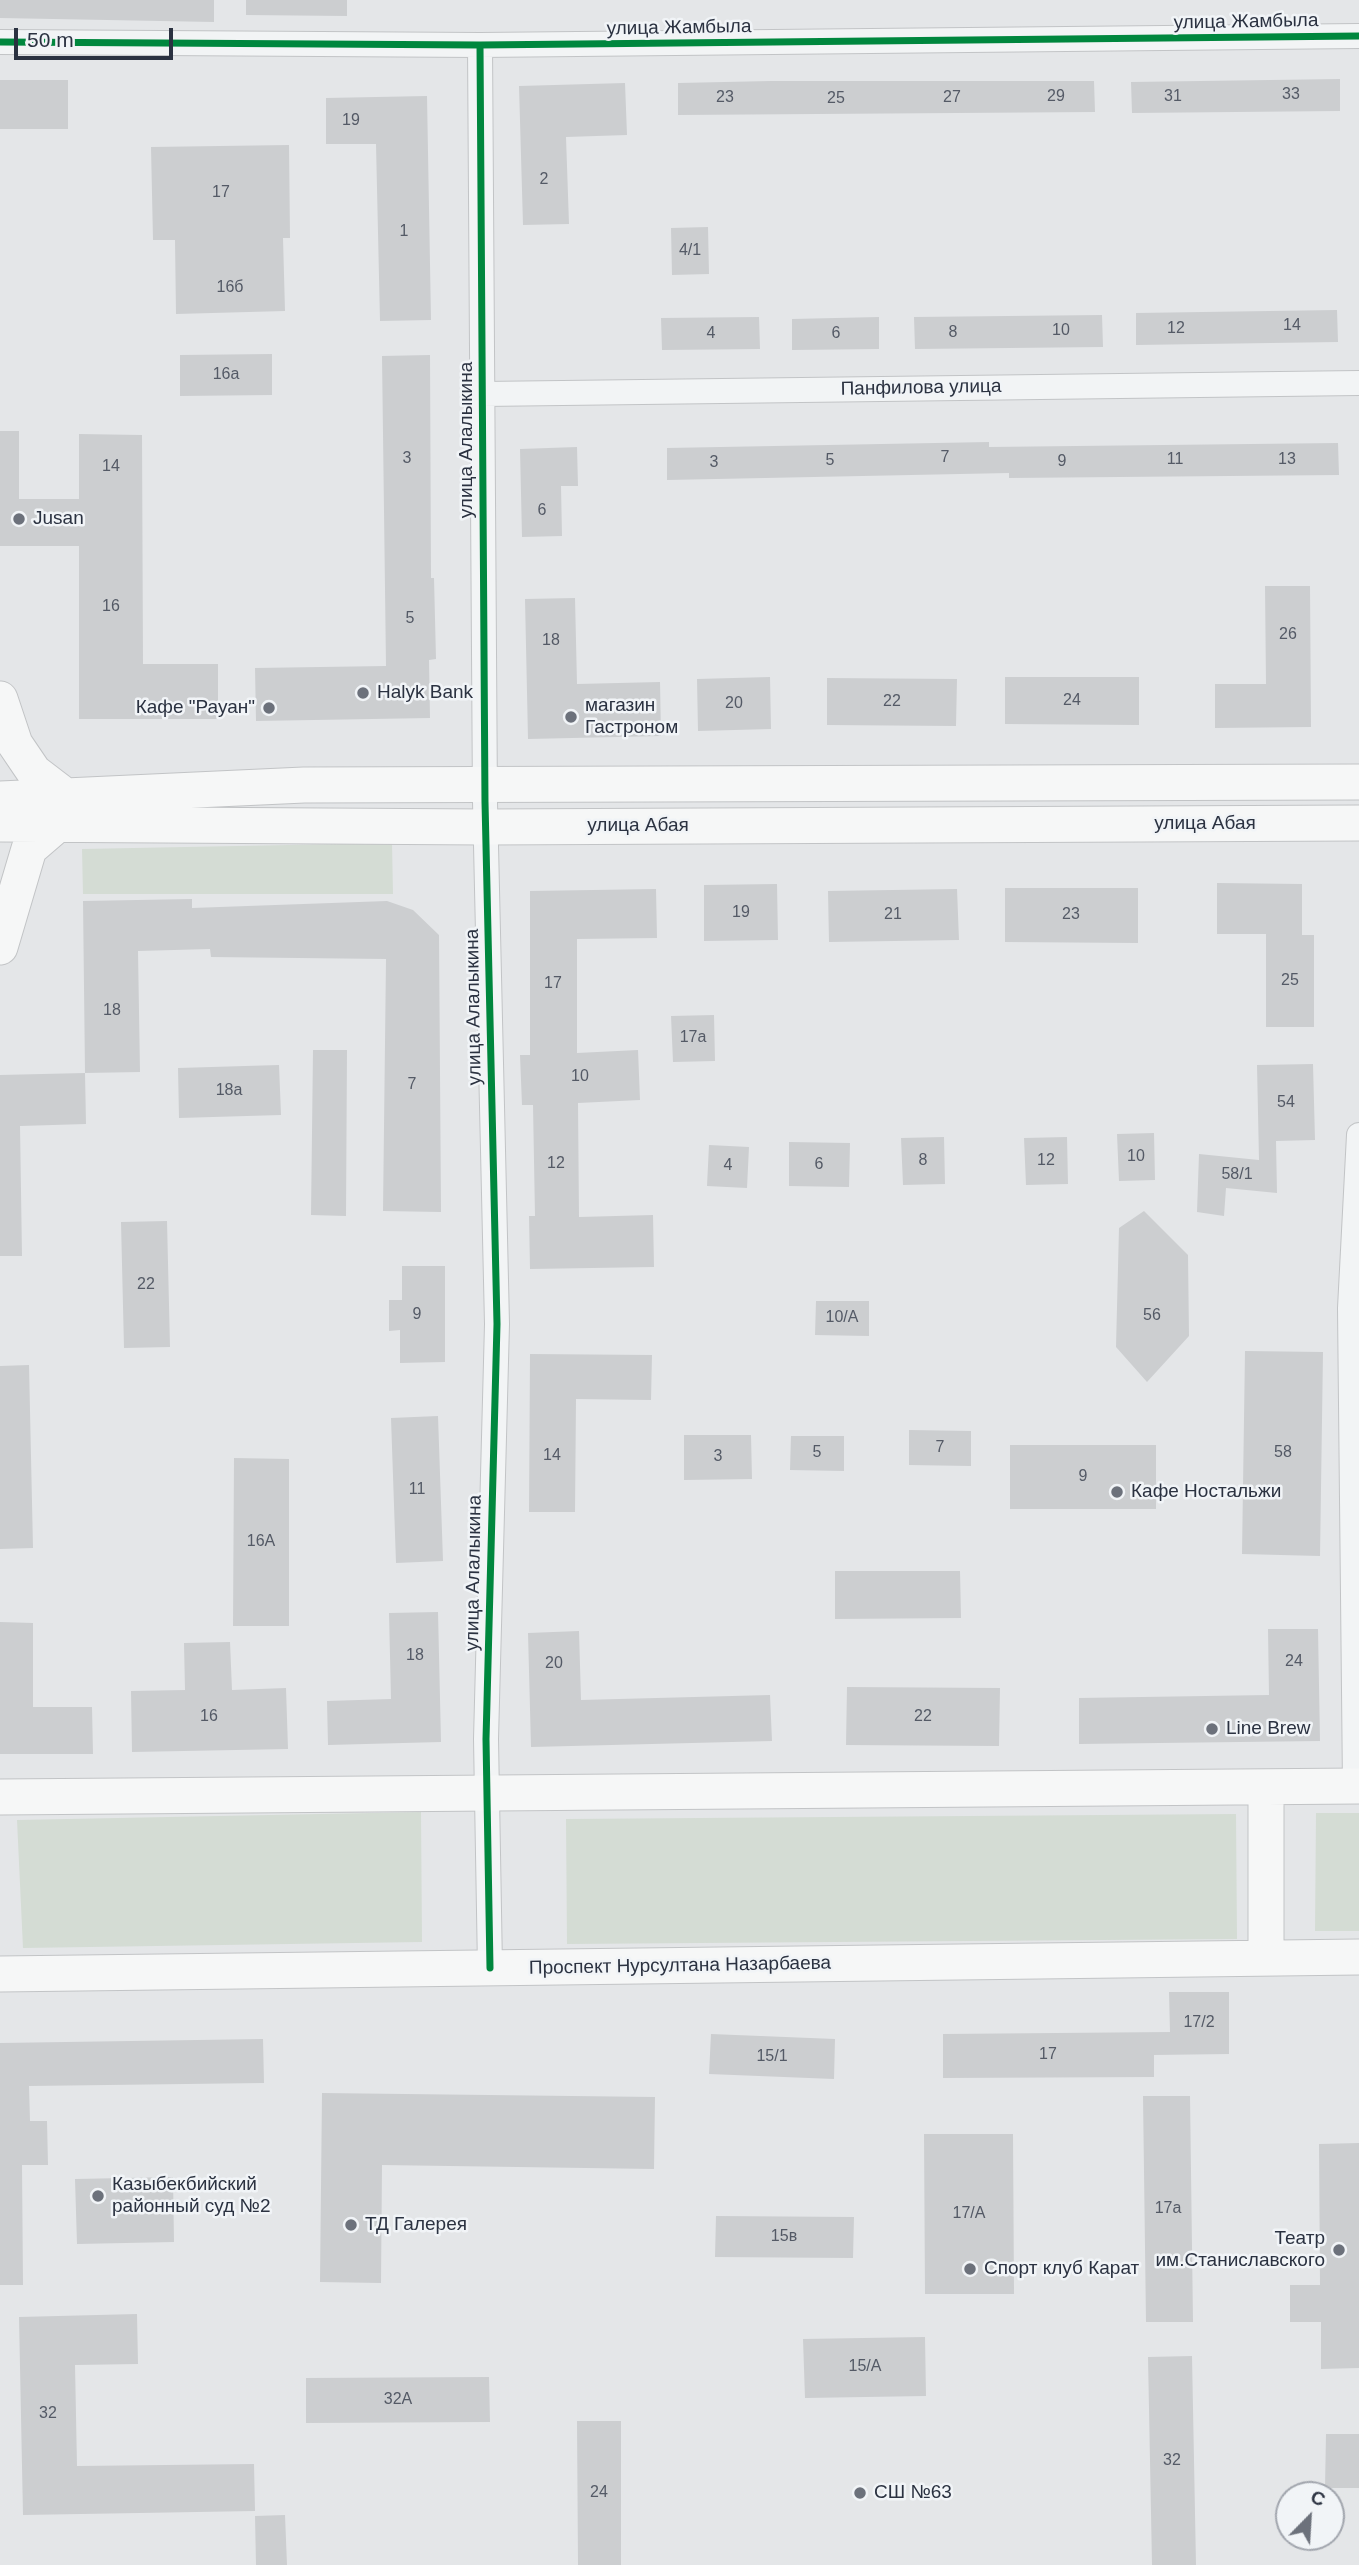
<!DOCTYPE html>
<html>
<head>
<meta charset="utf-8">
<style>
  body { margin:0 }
  #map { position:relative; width:1359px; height:2565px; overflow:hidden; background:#e4e6e8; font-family:Helvetica,sans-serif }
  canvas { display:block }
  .north { position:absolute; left:1275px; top:2481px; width:70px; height:70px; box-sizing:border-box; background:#f1f4f7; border:2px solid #a2a6ae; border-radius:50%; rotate:24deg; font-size:19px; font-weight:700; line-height:28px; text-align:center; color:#2b3241 }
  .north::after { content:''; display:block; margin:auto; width:24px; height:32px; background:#6c717b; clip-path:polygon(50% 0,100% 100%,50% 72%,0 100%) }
  .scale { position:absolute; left:14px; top:28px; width:159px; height:32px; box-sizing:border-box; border:4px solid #2b3241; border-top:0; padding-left:9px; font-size:21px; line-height:24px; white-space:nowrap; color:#2b3241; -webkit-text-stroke:5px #f1f4f7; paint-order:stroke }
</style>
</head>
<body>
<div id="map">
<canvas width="1359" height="2565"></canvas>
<div class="north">С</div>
<div class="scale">50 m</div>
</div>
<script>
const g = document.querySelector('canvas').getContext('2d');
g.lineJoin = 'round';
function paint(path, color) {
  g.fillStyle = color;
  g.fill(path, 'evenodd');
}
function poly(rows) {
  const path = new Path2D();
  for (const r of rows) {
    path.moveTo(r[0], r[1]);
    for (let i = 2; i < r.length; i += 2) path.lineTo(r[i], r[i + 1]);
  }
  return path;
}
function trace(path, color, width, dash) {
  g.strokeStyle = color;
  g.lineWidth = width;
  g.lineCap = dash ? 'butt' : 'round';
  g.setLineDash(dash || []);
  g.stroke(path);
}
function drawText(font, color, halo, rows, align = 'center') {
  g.font = font + ' Helvetica,sans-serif';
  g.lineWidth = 5;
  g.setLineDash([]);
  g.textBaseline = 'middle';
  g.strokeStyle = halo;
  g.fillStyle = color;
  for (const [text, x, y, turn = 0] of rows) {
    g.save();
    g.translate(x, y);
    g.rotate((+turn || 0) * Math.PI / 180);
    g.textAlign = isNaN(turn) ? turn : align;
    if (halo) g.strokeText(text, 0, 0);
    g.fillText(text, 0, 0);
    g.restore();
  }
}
paint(poly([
  [392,843,393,894,83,894,82,849],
  [421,1812,422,1942,23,1948,17,1820],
  [1316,1813,1359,1813,1359,1931,1315,1931],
  [1236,1814,1237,1939,567,1944,566,1819]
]), '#d4dcd4');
paint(poly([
  [0,0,214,0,214,22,0,18],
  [246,0,347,0,347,16,246,15],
  [1340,79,1340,111,1132,113,1131,82],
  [0,80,68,80,68,129,0,129],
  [771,81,1094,81,1095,112,678,115,678,83],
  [625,83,627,135,566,137,569,224,523,225,519,86],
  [427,96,431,320,380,321,376,144,326,144,326,98],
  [289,145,290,238,283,238,285,311,176,314,175,240,153,240,151,147],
  [708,227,709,274,672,275,671,228],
  [1337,310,1338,342,1136,345,1136,313],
  [1102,315,1103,347,915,349,914,317],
  [759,317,760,349,662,350,661,318],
  [879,317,879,349,792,350,792,319],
  [272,354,272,395,180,396,180,355],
  [430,355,431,578,434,578,436,659,429,660,430,718,256,721,255,668,386,666,382,356],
  [0,431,19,431,19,499,79,499,79,434,142,435,143,664,218,664,218,719,79,719,79,546,0,546],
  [989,442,989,447,1338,443,1339,475,1009,478,1009,473,667,480,667,448],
  [577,447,578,486,561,486,562,536,522,537,520,449],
  [1265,586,1310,586,1311,727,1215,728,1215,684,1266,684],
  [575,598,577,684,660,682,661,736,528,739,525,599],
  [770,677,771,729,698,731,697,679],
  [1005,677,1139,677,1139,725,1005,724],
  [827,678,957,679,956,726,827,725],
  [1217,883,1302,884,1302,935,1314,935,1314,1027,1266,1027,1266,934,1217,934],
  [777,884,778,940,704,941,704,885],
  [1005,888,1138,888,1138,943,1005,942],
  [656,889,657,938,577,939,577,1053,638,1050,640,1100,578,1103,579,1217,653,1215,654,1267,530,1269,529,1216,535,1216,533,1105,522,1105,520,1055,530,1055,530,891],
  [957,889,959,940,829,942,828,891],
  [192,899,192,908,387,901,413,910,439,935,441,1212,383,1211,386,959,211,957,210,949,138,951,140,1072,85,1073,83,901],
  [714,1015,715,1061,673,1062,671,1016],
  [313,1050,347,1050,346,1216,311,1215],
  [1313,1064,1315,1140,1276,1141,1277,1193,1226,1188,1224,1216,1197,1212,1199,1154,1259,1160,1257,1065],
  [279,1065,281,1115,179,1118,178,1068],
  [85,1073,86,1124,20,1126,22,1256,0,1256,0,1075],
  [1154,1133,1155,1180,1119,1181,1117,1134],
  [944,1137,945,1184,903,1185,901,1138],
  [1067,1137,1068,1184,1026,1185,1024,1138],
  [789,1142,850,1143,849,1187,789,1186],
  [709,1145,749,1147,747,1188,707,1186],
  [1144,1211,1188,1255,1189,1336,1147,1382,1116,1347,1119,1228],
  [167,1221,170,1347,124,1348,121,1222],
  [402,1266,445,1266,445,1362,400,1363,400,1330,389,1331,389,1300,402,1300],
  [816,1301,869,1301,869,1336,815,1335],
  [1245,1351,1323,1352,1320,1556,1242,1554],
  [530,1354,652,1355,651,1400,576,1399,575,1512,529,1512],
  [29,1365,33,1548,0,1549,0,1366],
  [438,1416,443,1561,396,1563,391,1418],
  [909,1430,971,1431,971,1466,909,1465],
  [684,1435,751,1435,752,1479,684,1480],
  [791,1436,844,1436,844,1471,790,1470],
  [1010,1445,1156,1445,1156,1509,1010,1509],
  [234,1458,289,1459,289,1626,233,1626],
  [835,1571,960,1571,961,1618,835,1619],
  [438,1612,441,1742,328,1745,327,1701,391,1699,389,1613],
  [0,1622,33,1623,33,1707,92,1707,93,1754,0,1754],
  [1268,1629,1318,1629,1320,1741,1079,1744,1079,1698,1269,1695],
  [579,1631,581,1700,770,1695,772,1741,531,1747,528,1633],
  [230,1642,232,1690,286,1688,288,1749,132,1752,131,1691,185,1690,184,1643],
  [847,1687,1000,1688,999,1746,846,1745],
  [1169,1992,1229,1992,1229,2054,1154,2055,1154,2077,943,2078,943,2034,1170,2032],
  [711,2034,835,2039,834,2079,709,2074],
  [263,2039,264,2083,29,2086,30,2121,47,2121,48,2165,22,2165,23,2285,0,2285,0,2043],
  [322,2093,655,2097,654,2169,382,2165,381,2283,320,2282],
  [1143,2096,1190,2096,1193,2322,1146,2322],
  [924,2134,1013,2134,1014,2294,925,2294],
  [1359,2143,1359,2368,1321,2369,1321,2322,1290,2322,1290,2285,1320,2285,1319,2144],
  [173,2177,174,2242,77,2244,75,2179],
  [716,2216,854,2217,853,2258,715,2257],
  [137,2314,138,2364,75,2365,77,2466,254,2464,255,2511,23,2515,19,2317],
  [925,2337,926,2396,805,2398,803,2339],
  [1192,2356,1196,2565,1152,2565,1148,2357],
  [489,2377,490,2422,306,2423,306,2378],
  [577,2421,621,2421,621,2565,578,2565],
  [1326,2434,1359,2434,1359,2488,1325,2488],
  [285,2515,287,2565,256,2565,255,2516]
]), '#ccced0');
const minor = poly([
  [0,42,480,45,1359,36],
  [480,45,485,802,497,1324,486,1739,490,1968],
  [483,394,1359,383],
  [1355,1786,1350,1308,1359,1135]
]);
const secondary = poly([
  [0,699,15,744,34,772,68,798],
  [0,799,304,785,1359,782],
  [0,824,486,827,1359,823],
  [0,947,29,849,58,824],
  [0,1797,1359,1786],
  [1266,1958,1266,1787],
  [0,1974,1359,1957]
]);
trace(minor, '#c2c4c6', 26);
trace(secondary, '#c2c4c6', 37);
trace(minor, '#f2f4f5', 24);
trace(secondary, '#f6f7f7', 35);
trace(poly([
  [0,42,480,45,1359,36],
  [480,45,485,802,497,1324,486,1739,490,1968]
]), '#00873e', 7);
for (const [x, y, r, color] of [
  [19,519,7,"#6c717b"],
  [363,693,7,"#6c717b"],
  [269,708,7,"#6c717b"],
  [571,717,7,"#6c717b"],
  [1117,1492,7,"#6c717b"],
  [1212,1729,7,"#6c717b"],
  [98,2196,7,"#6c717b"],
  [351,2225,7,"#6c717b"],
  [1339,2250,7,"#6c717b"],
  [970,2269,7,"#6c717b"],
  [860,2493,7,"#6c717b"]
]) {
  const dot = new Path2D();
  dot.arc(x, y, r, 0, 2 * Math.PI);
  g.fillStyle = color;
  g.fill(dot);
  trace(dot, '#f1f4f7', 2.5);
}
drawText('16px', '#545a66', null, [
  ["33",1291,95],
  ["29",1056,97],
  ["31",1173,97],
  ["23",725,98],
  ["27",952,98],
  ["25",836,99],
  ["19",351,121],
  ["2",544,180],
  ["17",221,193],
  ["1",404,232],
  ["4/1",690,251],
  ["16б",230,288],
  ["14",1292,326],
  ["12",1176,329],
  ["10",1061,331],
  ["8",953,333],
  ["4",711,334],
  ["6",836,334],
  ["16а",226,375],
  ["7",945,458],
  ["3",407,459],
  ["11",1175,460],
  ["13",1287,460],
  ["5",830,461],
  ["9",1062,462],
  ["3",714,463],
  ["14",111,467],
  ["6",542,511],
  ["16",111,607],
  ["5",410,619],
  ["26",1288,635],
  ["18",551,641],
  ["24",1072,701],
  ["22",892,702],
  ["20",734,704],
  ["19",741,913],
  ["21",893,915],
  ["23",1071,915],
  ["25",1290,981],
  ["17",553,984],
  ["18",112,1011],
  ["17а",693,1038],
  ["10",580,1077],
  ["7",412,1085],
  ["18а",229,1091],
  ["54",1286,1103],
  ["10",1136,1157],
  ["8",923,1161],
  ["12",1046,1161],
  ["12",556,1164],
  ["6",819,1165],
  ["4",728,1166],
  ["58/1",1237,1175],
  ["22",146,1285],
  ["9",417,1315],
  ["56",1152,1316],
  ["10/А",842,1318],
  ["7",940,1448],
  ["5",817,1453],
  ["58",1283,1453],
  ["14",552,1456],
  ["3",718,1457],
  ["9",1083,1477],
  ["11",417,1490],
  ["16А",261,1542],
  ["18",415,1656],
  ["24",1294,1662],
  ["20",554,1664],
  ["16",209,1717],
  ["22",923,1717],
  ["17/2",1199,2023],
  ["17",1048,2055],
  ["15/1",772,2057],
  ["17а",1168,2209],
  ["17/А",969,2214],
  ["15в",784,2237],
  ["15/А",865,2367],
  ["32А",398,2400],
  ["32",48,2414],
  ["32",1172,2461],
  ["24",599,2493]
]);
drawText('19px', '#2b3241', '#f1f4f7', [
  ["улица Жамбыла",1246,22,-1],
  ["улица Жамбыла",679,28,-1],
  ["Панфилова улица",921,388,-1],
  ["улица Алалыкина",467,440,-90],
  ["улица Абая",1205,824],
  ["улица Абая",638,826],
  ["улица Алалыкина",474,1007,-91],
  ["улица Алалыкина",474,1573,-89],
  ["Проспект Нурсултана Назарбаева",680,1966,-1]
]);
drawText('19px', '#2b3241', '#f1f4f7', [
  ["Jusan",33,519],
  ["Halyk Bank",377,693],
  ["магазин",585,706],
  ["Гастроном",585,728],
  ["Кафе \"Рауан\"",255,708,"right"],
  ["Кафе Ностальжи",1131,1492],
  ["Line Brew",1226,1729],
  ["Казыбекбийский",112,2185],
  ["районный суд №2",112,2207],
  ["ТД Галерея",365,2225],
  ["Театр",1325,2239,"right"],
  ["им.Станиславского",1325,2261,"right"],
  ["Спорт клуб Карат",984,2269],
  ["СШ №63",874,2493]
], 'left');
</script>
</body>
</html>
